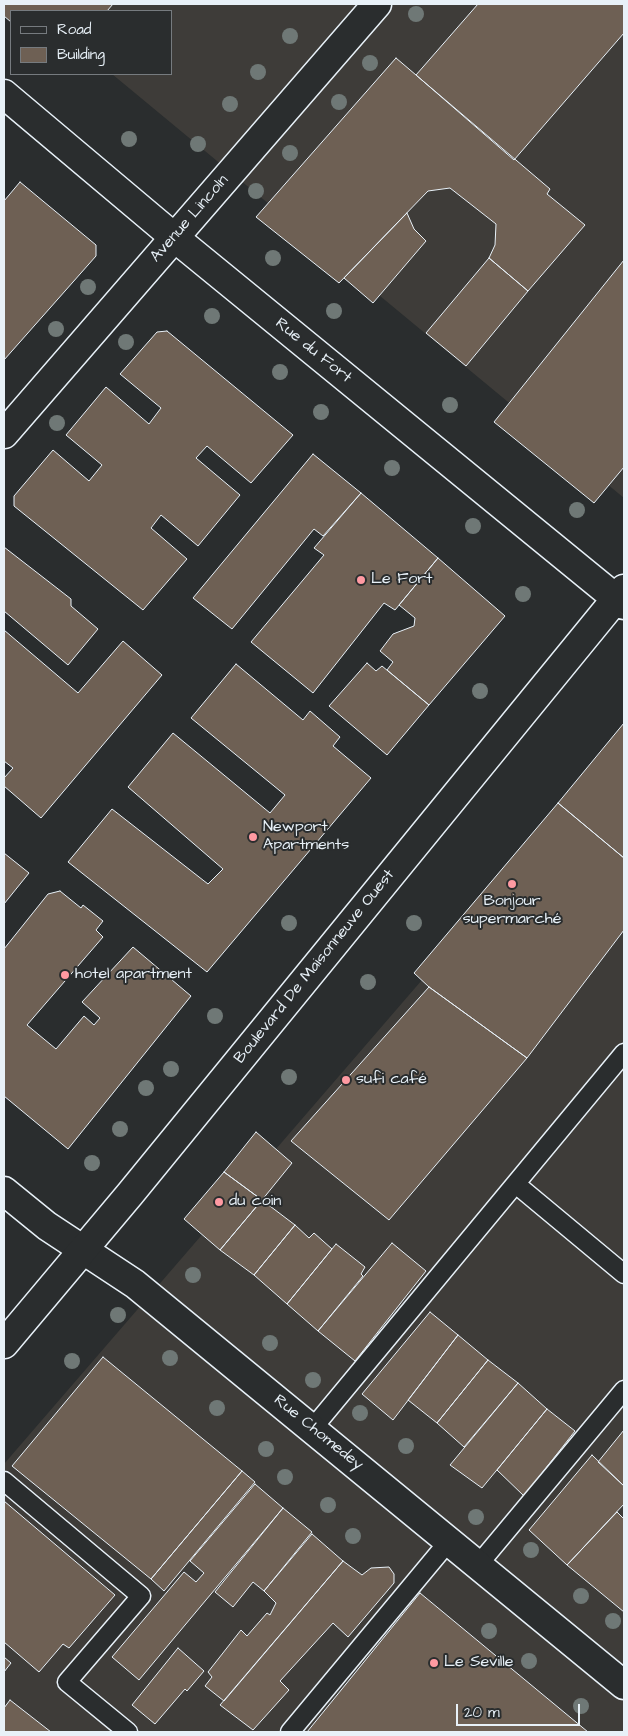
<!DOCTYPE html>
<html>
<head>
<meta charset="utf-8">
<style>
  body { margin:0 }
  #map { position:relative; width:628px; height:1736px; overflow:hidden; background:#2a2d2e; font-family:"Architects Daughter",sans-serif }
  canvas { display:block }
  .frame { position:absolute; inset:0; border:5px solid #e8f1f8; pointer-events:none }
  .legend { position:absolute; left:10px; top:10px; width:162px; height:65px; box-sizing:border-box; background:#2a2d2e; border:1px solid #767b7f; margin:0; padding:6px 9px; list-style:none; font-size:15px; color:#e8f1f8 }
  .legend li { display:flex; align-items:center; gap:10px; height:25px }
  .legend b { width:25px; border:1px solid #767b7f }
  .scale { position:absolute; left:456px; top:1704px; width:124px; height:22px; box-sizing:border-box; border:2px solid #e8f1f8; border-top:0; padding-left:6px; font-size:15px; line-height:18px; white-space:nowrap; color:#e8f1f8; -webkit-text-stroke:4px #2a2d2e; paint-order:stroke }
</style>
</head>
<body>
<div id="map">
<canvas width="628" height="1736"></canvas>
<div class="frame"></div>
<ul class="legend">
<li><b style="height:6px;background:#2a2d2e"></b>Road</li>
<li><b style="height:14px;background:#6e6054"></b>Building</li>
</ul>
<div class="scale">20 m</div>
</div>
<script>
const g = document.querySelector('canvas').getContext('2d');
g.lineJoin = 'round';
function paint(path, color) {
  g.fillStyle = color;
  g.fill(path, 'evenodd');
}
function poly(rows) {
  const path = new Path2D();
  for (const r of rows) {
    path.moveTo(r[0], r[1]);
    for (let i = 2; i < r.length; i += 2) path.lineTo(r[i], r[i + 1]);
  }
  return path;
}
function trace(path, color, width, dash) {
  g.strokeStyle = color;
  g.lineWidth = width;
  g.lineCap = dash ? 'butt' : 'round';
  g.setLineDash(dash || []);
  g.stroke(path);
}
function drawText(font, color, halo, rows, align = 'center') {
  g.font = font + ' "Architects Daughter",sans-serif';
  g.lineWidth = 4;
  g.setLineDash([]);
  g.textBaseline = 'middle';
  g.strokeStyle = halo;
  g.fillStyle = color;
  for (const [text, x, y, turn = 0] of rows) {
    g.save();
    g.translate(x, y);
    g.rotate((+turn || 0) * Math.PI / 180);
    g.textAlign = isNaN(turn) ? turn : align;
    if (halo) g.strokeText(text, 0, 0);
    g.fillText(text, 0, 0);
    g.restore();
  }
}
paint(poly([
  [27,4,624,4,624,498,112,74,171,74,171,11,37,11],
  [624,746,624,1732,4,1732,4,1464]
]), '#3e3c39');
const building = poly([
  [4,4,113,4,107,11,11,11,11,22,4,16,4,4],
  [478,4,624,4,624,33,514,160,416,75,478,4],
  [396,58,550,189,547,194,585,225,528,291,489,258,495,245,496,224,450,188,428,191,339,283,256,217,396,58],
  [20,182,96,245,96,256,4,360,4,201,20,182],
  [407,213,414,229,426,241,373,303,344,278,407,213],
  [489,258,528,291,466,366,426,333,489,258],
  [624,260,624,467,594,503,494,422,624,260],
  [167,331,293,435,251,483,207,446,196,458,240,495,198,546,161,515,151,528,187,559,143,610,14,506,14,496,53,450,89,481,102,465,66,435,106,387,149,424,161,408,120,374,157,332,167,331],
  [313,454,361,493,323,536,314,529,232,629,193,598,313,454],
  [361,493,438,558,395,610,384,603,313,693,251,642,324,555,314,548,361,493],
  [4,547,71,599,71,606,98,629,68,665,4,611,4,547],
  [438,558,505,616,429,705,387,670,393,662,380,651,393,634,414,626,415,618,399,605,438,558],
  [4,630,78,693,123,641,162,675,41,818,4,786,4,778,13,768,4,761,4,630],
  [367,663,376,671,382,666,429,705,387,755,329,706,367,663],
  [236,664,303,720,310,711,340,737,333,746,371,778,207,972,68,862,112,809,208,884,223,869,128,787,173,733,270,813,285,795,191,718,236,664],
  [624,723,624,858,558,803,624,723],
  [558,803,624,858,624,930,527,1058,429,987,414,973,558,803],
  [4,853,29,873,4,904,4,853],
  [60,891,81,908,83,905,103,921,96,930,103,937,27,1025,56,1049,84,1016,94,1025,100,1018,82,1002,133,947,191,996,68,1149,4,1096,4,949,48,894,60,891],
  [429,987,527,1058,389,1220,291,1141,429,987],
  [256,1132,292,1163,262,1200,224,1172,256,1132],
  [224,1172,262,1200,220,1250,184,1219,224,1172],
  [262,1200,295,1225,254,1275,220,1250,262,1200],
  [295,1225,309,1238,314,1233,332,1249,287,1304,254,1275,295,1225],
  [392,1243,426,1271,355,1361,318,1331,392,1243],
  [336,1244,365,1267,361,1274,363,1276,318,1331,287,1304,336,1244],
  [430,1312,458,1335,393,1420,362,1394,430,1312],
  [458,1335,488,1360,437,1423,408,1400,458,1335],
  [103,1357,242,1471,151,1579,12,1466,103,1357],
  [488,1360,518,1383,464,1447,437,1423,488,1360],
  [518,1383,547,1409,482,1488,450,1465,518,1383],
  [547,1409,575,1431,524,1496,497,1470,547,1409],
  [624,1430,624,1486,598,1462,624,1430],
  [592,1455,624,1486,624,1504,567,1565,529,1530,592,1455],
  [242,1471,255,1482,164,1591,151,1579,242,1471],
  [255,1484,283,1508,139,1680,112,1657,184,1572,196,1582,204,1573,190,1561,255,1484],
  [4,1501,115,1595,69,1648,63,1644,39,1672,4,1642,4,1501],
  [283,1508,312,1532,264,1591,253,1582,233,1607,215,1592,283,1508],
  [617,1512,624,1519,624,1612,567,1565,617,1512],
  [312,1534,343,1561,224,1701,205,1686,212,1677,208,1672,241,1630,247,1636,267,1613,270,1615,276,1603,264,1591,312,1534],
  [343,1561,362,1575,371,1568,389,1567,394,1574,394,1583,348,1637,333,1623,280,1681,289,1690,253,1730,220,1705,343,1561],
  [420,1593,588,1732,307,1732,420,1593],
  [178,1648,204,1671,187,1691,185,1689,155,1724,132,1705,178,1648],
  [4,1657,11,1663,4,1672,4,1657],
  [10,1700,51,1732,4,1732,4,1708,10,1700]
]);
paint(building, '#6e6054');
trace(building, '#e8f1f8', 1);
const service = poly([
  [517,1185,624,1274],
  [312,1429,624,1053],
  [4,1481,141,1596,67,1682,128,1732],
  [478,1565,624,1390],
  [290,1732,449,1541]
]);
const minor = poly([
  [4,434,377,4],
  [4,1191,47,1226,135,1284,624,1685]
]);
const tertiary = poly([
  [4,94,175,238,624,605],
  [4,1344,130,1194,624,589]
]);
trace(service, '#e8f1f8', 21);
trace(minor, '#e8f1f8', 31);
trace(tertiary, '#e8f1f8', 31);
trace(service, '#2a2d2e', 18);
trace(minor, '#2a2d2e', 28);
trace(tertiary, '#2a2d2e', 28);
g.fillStyle = '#6f7876';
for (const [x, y] of [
  [416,14],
  [290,36],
  [370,63],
  [258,72],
  [339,102],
  [230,104],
  [129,139],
  [198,144],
  [290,153],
  [256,191],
  [273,258],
  [88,287],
  [334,311],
  [212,316],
  [56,329],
  [126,342],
  [280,372],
  [450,405],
  [321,412],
  [57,423],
  [392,468],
  [577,510],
  [473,526],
  [523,594],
  [480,691],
  [289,923],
  [414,923],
  [368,982],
  [215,1016],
  [171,1069],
  [289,1077],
  [146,1088],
  [120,1129],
  [92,1163],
  [193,1275],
  [118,1315],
  [270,1343],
  [170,1358],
  [72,1361],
  [313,1380],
  [217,1408],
  [360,1413],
  [406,1446],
  [266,1449],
  [285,1477],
  [328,1505],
  [476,1517],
  [353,1536],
  [531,1550],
  [581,1596],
  [613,1621],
  [489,1631],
  [529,1661],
  [581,1706]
]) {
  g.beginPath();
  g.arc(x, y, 8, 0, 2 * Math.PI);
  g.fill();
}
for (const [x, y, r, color] of [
  [361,580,5,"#ff9aa2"],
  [253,837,5,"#ff9aa2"],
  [512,884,5,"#ff9aa2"],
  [65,975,5,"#ff9aa2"],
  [346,1080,5,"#ff9aa2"],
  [219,1202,5,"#ff9aa2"],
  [434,1663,5,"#ff9aa2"]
]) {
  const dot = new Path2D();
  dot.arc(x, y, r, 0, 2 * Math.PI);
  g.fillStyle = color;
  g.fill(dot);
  trace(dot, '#2a2d2e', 2);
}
drawText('16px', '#e8f1f8', '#2a2d2e', [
  ["Avenue Lincoln",190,219,-49],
  ["Rue du Fort",313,351,39],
  ["Boulevard De Maisonneuve Ouest",315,967,-51],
  ["Rue Chomedey",318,1433,39]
]);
drawText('16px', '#e8f1f8', '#2a2d2e', [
  ["Le Fort",371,580],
  ["Newport",263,828],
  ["Apartments",263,846],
  ["Bonjour",512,902,"center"],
  ["supermarché",512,920,"center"],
  ["hotel apartment",75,975],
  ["sufi café",356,1080],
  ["du coin",229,1202],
  ["Le Seville",444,1663]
], 'left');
</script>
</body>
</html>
